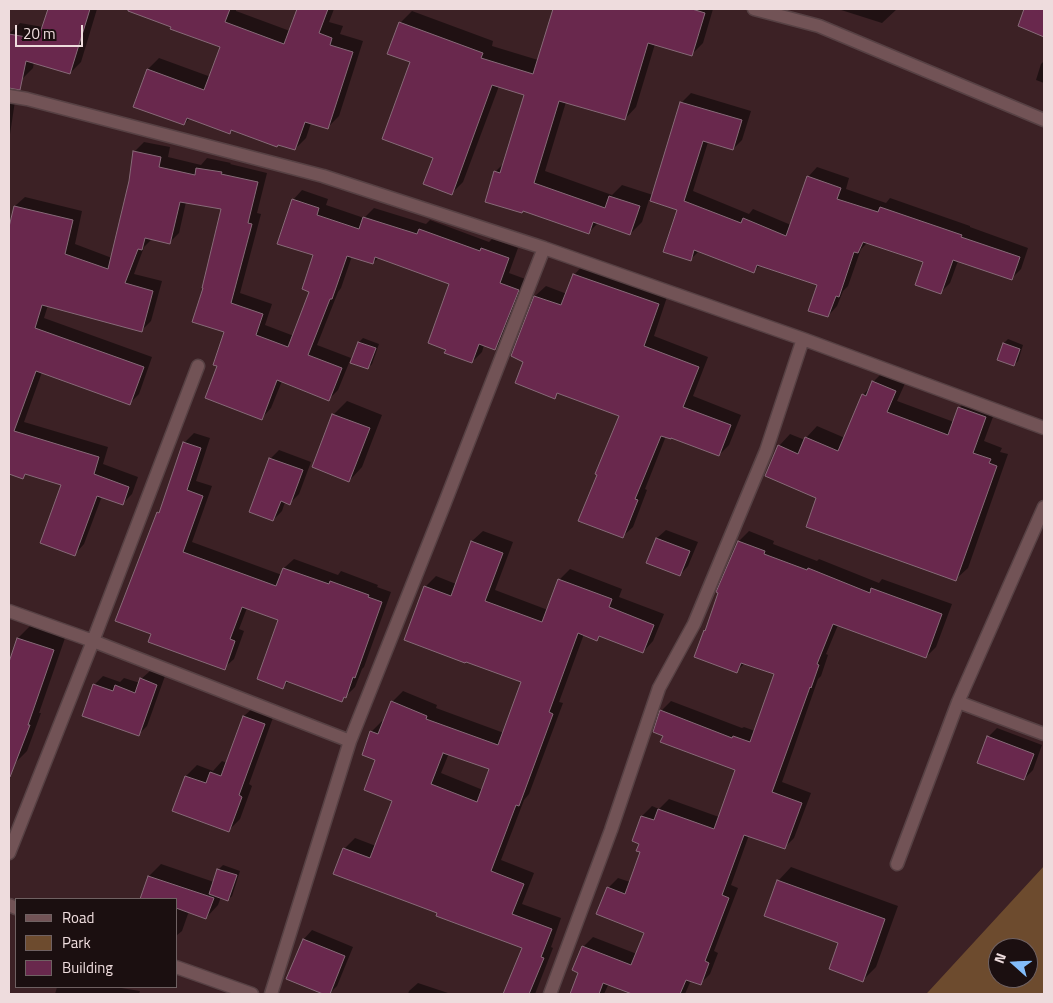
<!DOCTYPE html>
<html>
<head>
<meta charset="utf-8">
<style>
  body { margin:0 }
  #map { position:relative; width:1053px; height:1003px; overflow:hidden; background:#3c2125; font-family:"Titillium Web",sans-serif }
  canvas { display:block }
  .frame { position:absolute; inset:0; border:10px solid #eedcdd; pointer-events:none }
  .legend { position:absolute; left:15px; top:898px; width:162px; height:90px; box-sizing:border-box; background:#1b0f10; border:1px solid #6f6162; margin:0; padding:6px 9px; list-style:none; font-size:15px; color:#eedcdd }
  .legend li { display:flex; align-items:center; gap:10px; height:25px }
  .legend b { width:25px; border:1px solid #6f6162 }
  .north { position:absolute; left:988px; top:938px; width:50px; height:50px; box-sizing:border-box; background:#1b0f10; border:1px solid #6f6162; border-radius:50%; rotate:290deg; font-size:14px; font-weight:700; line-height:20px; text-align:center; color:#eedcdd }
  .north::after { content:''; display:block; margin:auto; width:18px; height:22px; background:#82bcfa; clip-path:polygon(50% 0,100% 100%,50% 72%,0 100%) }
  .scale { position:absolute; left:15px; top:25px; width:68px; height:22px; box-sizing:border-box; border:2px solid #eedcdd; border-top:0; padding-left:6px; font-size:15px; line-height:18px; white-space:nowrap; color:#eedcdd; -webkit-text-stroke:4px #1b0f10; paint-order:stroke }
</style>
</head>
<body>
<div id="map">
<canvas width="1053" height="1003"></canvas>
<div class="frame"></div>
<ul class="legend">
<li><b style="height:6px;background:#725356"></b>Road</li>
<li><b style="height:14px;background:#6d4b2e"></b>Park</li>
<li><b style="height:14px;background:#69284d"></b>Building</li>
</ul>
<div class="north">N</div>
<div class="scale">20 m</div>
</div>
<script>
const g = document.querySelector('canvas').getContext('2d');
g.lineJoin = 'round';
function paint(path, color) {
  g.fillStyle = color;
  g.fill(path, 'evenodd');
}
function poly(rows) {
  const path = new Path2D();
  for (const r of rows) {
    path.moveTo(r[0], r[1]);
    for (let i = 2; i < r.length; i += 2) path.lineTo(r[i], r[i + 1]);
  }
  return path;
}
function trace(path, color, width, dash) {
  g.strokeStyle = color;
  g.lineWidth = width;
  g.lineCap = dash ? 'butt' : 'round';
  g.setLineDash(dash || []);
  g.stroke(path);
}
paint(poly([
  [1044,866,1044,994,926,994,929,991],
  [998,948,1028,948,1028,978,998,978]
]), '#6d4b2e');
paint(poly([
  [49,9,97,9,81,62,70,73,34,62,33,68,22,79,9,77,9,34,20,23,43,27],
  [126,9,236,9,236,11,290,31,298,9,334,9,329,22,343,26,340,34,363,41,339,116,327,128,311,123,306,138,295,149,232,130,229,132,190,118,184,124,134,106,148,69,159,58,211,77,222,46,172,26],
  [554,9,713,9,703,43,691,55,655,44,636,107,625,119,566,102,545,171,612,195,622,185,653,195,682,102,691,93,751,111,742,140,733,149,708,142,693,191,749,214,753,209,791,225,808,177,817,167,849,178,846,189,886,203,890,198,970,226,970,227,1028,248,1021,269,1011,279,958,261,950,283,941,292,924,262,868,242,861,249,848,286,843,291,837,306,828,316,819,284,761,264,754,271,700,250,690,260,678,209,649,200,642,222,630,234,598,223,589,232,495,172,504,163,526,94,499,86,463,182,452,193,434,157,412,62,400,23,412,11,493,41,492,46,538,60],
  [838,9,897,9,882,23],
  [1044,61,1044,83,1036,80,1041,64],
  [9,100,15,101,9,141],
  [144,142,170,147,168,157,201,165,207,158,231,163,230,164,267,173,257,213,261,214,240,293,272,304,265,325,294,336,311,291,315,255,293,200,302,190,328,199,326,205,364,218,374,208,426,224,430,220,489,242,492,239,518,248,509,273,528,280,505,339,495,349,484,345,482,352,472,362,451,283,379,257,373,263,352,256,341,288,338,292,317,345,351,358,338,390,329,399,282,381,271,408,262,418,219,366,225,331,205,288,223,208,186,202,179,233,169,243,152,239,144,247,134,274,162,281,151,321,141,331,48,305,44,318,152,357,139,394,129,404,42,372,24,422,108,447,103,464,138,477,132,494,122,504,102,496,84,544,75,554,63,484,27,473,22,478,9,473,9,230,15,206,25,197,82,211,75,244,112,258,130,181,134,152],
  [584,264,668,294,654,336,708,357,693,396,741,415,729,445,719,455,672,437,666,436,645,489,647,490,633,527,622,537,620,415,559,392,554,397,525,361,512,356,535,296,546,286,567,294,574,275],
  [363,338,379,344,372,364,368,368,359,342],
  [1008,339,1023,345,1018,361,1014,365,1004,343],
  [885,370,907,379,897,401,954,422,959,408,971,396,997,406,984,441,1002,448,1000,452,1008,454,968,568,956,579,818,497,779,446,790,434,805,440,806,438,817,426,845,438,863,395,871,386,873,382],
  [347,401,382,415,362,467,349,481,333,415],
  [194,433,210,438,196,481,212,486,192,542,282,575,284,568,294,559,338,575,341,571,378,585,377,587,391,592,364,667,362,669,355,687,342,700,289,681,283,687,280,620,247,608,239,629,244,631,234,659,224,668,153,634,158,513,161,511,184,443],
  [279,450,311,462,299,494,290,503,285,502,282,511,273,520,270,459],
  [666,530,698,542,688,566,680,575,657,538],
  [483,531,513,542,495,590,548,610,559,580,570,569,622,589,619,597,664,614,653,641,643,652,601,635,597,639,584,634,559,702,563,703,529,794,524,800,501,860,534,873,522,904,561,918,551,947,553,948,535,994,505,994,524,947,438,913,344,849,355,838,376,846,393,800,377,759,363,754,371,732,382,721,384,722,392,702,403,691,437,705,436,708,504,733,523,681,425,587,436,576,456,584,472,541],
  [449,753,491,769,483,790,441,773],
  [749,531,774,541,773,544,817,561,819,559,879,583,882,579,952,604,936,647,926,657,838,625,826,654,828,655,821,676,818,679,782,782,811,793,794,838,784,848,749,835,731,885,738,888,714,951,718,953,710,974,700,984,691,980,685,994,638,994,609,983,604,994,572,994,580,972,583,947,593,937,637,954,646,932,608,888,618,878,630,882,641,851,640,843,633,841,642,816,652,806,659,809,669,799,719,817,737,770,664,735,661,711,671,701,742,728,744,727,755,731,776,674,745,663,737,671,696,656,705,631,707,629,739,541],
  [30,626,65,638,39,713,41,713,27,751,15,763,9,760,9,666,18,638],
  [150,671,165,676,147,726,139,734,94,685,103,676,120,682,124,678,140,683,141,679],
  [256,705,275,712,249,784,252,786,240,819,229,830,173,810,186,776,197,765,213,771,222,761,227,763,244,716],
  [997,728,1042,745,1033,770,1024,779,988,737],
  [161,864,214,882,219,869,223,865,240,871,232,896,228,900,221,897,218,905,206,918,189,911,182,931,176,936,176,899,141,899,149,876],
  [791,867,898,906,876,967,863,980,840,943,778,881],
  [312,930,353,947,337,986,329,994,327,994,288,979,304,939],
  [418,983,451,994,408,994,409,991],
  [57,987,115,987,140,991,139,994,141,994,55,994]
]), '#0007');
const building = poly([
  [48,9,90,9,70,74,26,61,20,90,9,88,9,34,38,39,48,9],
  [128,9,230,9,225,22,284,44,297,9,328,9,319,33,332,38,330,45,353,52,328,129,305,122,295,150,278,145,277,147,231,130,230,134,187,118,184,125,133,107,147,69,204,90,220,47,170,29,171,27,128,11,128,9],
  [553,9,692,9,705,13,692,56,648,43,625,120,559,101,534,183,605,208,609,196,640,206,630,235,593,222,589,234,523,211,522,213,485,202,494,171,500,173,524,95,492,85,452,195,423,184,433,158,382,139,410,62,387,54,399,22,483,53,481,58,533,74,553,9],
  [1024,9,1044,9,1044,37,1018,26,1024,9],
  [680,102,742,120,733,150,703,141,684,201,741,223,743,218,786,236,807,176,841,188,837,199,878,212,880,207,962,235,961,237,1020,257,1012,280,953,260,941,294,915,285,923,262,863,242,858,253,854,252,839,297,836,296,828,317,808,311,817,285,757,265,754,273,694,250,691,261,663,252,677,210,650,201,680,102],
  [133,151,161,157,159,167,195,175,196,168,222,172,221,174,258,182,248,223,252,224,231,303,263,314,256,335,288,347,309,292,302,289,313,255,277,244,292,199,319,208,317,215,359,229,363,217,417,234,419,229,480,251,481,248,509,258,500,283,519,290,495,350,479,344,472,363,444,353,446,350,428,343,449,284,375,257,373,264,347,256,332,299,330,299,308,355,342,368,329,401,277,380,262,420,205,398,217,366,213,365,224,332,192,322,203,288,202,288,221,209,180,202,170,244,145,238,142,250,138,249,125,283,153,291,142,332,42,305,35,328,144,367,130,405,36,371,14,431,99,457,94,474,129,487,123,505,97,496,75,556,40,543,61,485,25,474,23,479,9,474,9,227,14,206,73,220,65,254,108,269,129,181,133,151],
  [573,274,659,304,644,346,699,367,683,407,731,425,719,456,671,438,671,439,661,436,635,499,638,500,623,538,578,521,597,475,595,474,619,416,557,393,555,399,515,383,523,362,511,356,534,296,561,305,573,274],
  [358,342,376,348,368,369,350,363,358,342],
  [1003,343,1020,349,1014,366,997,360,1003,343],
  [872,381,896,391,887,412,948,435,958,407,986,417,973,453,991,459,989,463,997,466,956,581,806,527,816,498,765,476,778,445,798,454,805,437,838,451,862,394,866,396,872,381],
  [332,414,370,428,349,482,312,467,332,414],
  [183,442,201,448,187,490,203,496,183,552,276,586,283,568,329,584,330,581,369,595,368,597,382,602,355,678,353,677,346,698,344,697,342,702,286,681,283,689,257,679,278,620,242,607,230,639,235,641,225,670,148,642,151,634,115,621,157,512,159,513,183,442],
  [269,458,303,470,290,505,281,501,273,521,249,512,269,458],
  [656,538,690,551,680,576,646,563,656,538],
  [471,541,503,553,485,601,542,622,558,579,612,599,609,607,654,625,643,653,599,636,597,641,578,633,549,712,553,714,519,806,516,805,491,871,524,884,512,914,552,929,541,957,544,958,529,994,503,994,522,948,436,916,437,913,333,874,343,848,370,858,392,801,364,790,375,760,362,755,370,731,378,734,391,701,427,716,426,719,498,745,521,682,466,662,465,663,404,640,424,586,451,596,471,541],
  [443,753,489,769,477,802,431,784,443,753],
  [738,541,765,551,764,554,807,570,808,568,870,593,871,588,942,614,926,658,833,624,817,664,819,665,811,688,810,687,772,792,802,803,785,849,744,835,722,895,729,898,705,961,709,963,701,985,686,980,680,994,632,994,603,983,599,994,570,994,578,973,572,970,582,946,631,965,644,933,596,914,607,887,625,894,640,852,636,851,639,844,632,841,641,816,654,820,658,809,714,829,735,770,660,742,663,736,653,732,660,710,732,738,733,736,750,742,774,674,741,663,737,673,694,657,704,630,705,631,718,593,716,592,738,541],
  [17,638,54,650,28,725,30,725,10,777,9,777,9,662,17,638],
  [140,678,157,685,139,736,82,716,93,684,113,691,115,685,135,693,140,678],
  [243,716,265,724,239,795,242,797,229,832,172,811,185,776,206,783,210,772,221,776,243,716],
  [987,736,1034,754,1024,780,977,763,987,736],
  [217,869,237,875,228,901,209,894,217,869],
  [148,876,214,898,206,919,176,908,176,899,140,899,148,876],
  [777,880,885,919,863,982,829,969,838,943,764,916,777,880],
  [303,939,345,956,330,994,323,994,286,979,303,939]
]);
paint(building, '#69284d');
trace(building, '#876a78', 1);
const minor = poly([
  [754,9,819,26,1044,120],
  [9,96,27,99,323,176,544,248,803,339,1044,428],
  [9,611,93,641,350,741],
  [958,702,1044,734],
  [9,853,93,641,198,366],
  [897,864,958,702,1044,507],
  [9,905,16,908],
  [176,967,252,994],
  [271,994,350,741,444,505,544,248],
  [550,994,611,830,659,688,694,624,766,451,803,339]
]);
trace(minor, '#574144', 15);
trace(minor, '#725356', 12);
</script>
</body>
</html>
